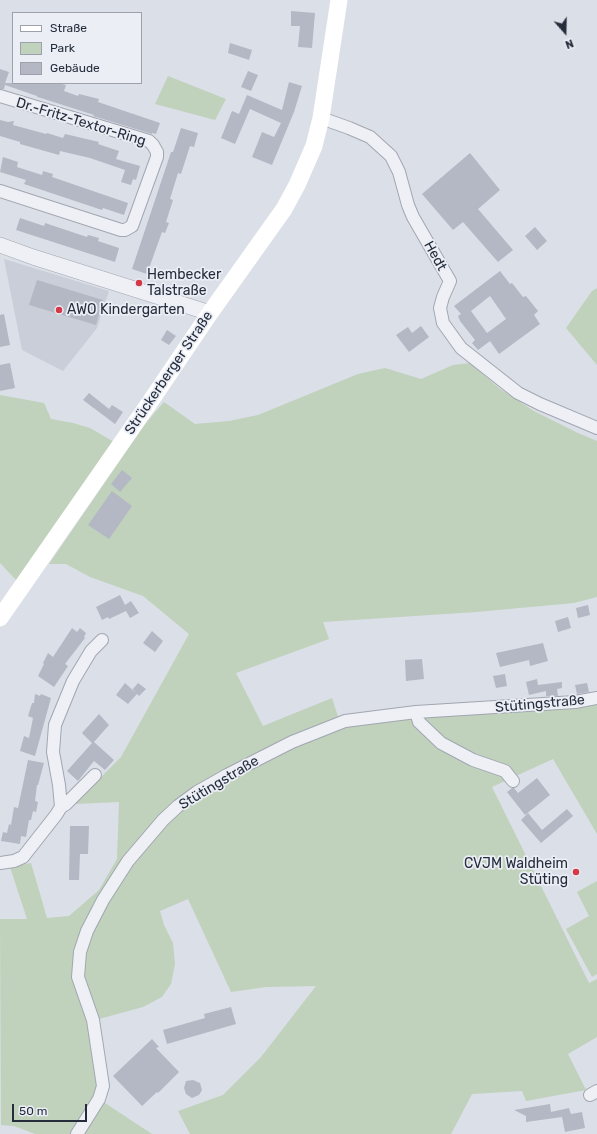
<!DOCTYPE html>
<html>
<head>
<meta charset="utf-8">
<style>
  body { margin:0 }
  #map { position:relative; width:597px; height:1134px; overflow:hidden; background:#dbdfe7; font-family:Rubik,sans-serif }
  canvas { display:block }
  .legend { position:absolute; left:12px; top:12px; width:130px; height:72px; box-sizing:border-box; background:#ebeef4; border:1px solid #9ca1ab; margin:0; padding:5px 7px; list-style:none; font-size:12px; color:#252d3d }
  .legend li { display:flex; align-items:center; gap:8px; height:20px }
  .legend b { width:20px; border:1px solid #9ca1ab }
  .north { position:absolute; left:545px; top:12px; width:40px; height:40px; -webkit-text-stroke:3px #ebeef4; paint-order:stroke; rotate:160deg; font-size:11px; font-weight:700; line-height:16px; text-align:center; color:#252d3d }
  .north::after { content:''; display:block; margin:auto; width:14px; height:18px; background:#252d3d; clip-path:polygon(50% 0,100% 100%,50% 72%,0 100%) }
  .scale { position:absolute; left:12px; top:1104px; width:75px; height:18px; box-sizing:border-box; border:2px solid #252d3d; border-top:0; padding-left:5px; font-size:12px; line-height:14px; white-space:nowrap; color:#252d3d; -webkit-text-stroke:3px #ebeef4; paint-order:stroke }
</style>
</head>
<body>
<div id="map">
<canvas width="597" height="1134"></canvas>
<ul class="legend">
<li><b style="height:5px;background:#fff"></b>Straße</li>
<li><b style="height:11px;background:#c0d1bc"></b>Park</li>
<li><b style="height:11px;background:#b3b8c4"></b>Gebäude</li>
</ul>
<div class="north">N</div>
<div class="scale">50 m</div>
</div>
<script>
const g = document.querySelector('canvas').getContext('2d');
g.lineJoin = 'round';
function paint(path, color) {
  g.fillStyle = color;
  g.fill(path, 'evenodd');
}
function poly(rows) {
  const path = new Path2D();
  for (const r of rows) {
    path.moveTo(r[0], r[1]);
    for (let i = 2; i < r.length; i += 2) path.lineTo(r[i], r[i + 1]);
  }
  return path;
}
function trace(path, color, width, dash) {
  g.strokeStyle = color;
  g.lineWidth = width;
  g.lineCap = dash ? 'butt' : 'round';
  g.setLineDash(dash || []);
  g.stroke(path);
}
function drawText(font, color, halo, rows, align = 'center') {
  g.font = font + ' Rubik,sans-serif';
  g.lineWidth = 3.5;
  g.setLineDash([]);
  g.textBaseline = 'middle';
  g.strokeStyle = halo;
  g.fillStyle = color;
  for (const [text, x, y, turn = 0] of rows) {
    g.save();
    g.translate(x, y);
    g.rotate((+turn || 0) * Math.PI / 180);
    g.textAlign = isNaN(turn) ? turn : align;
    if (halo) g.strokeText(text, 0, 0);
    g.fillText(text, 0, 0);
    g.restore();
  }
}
paint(poly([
  [4,259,109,291,97,328,63,371,22,350]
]), '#c9ced9');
paint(poly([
  [168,76,226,99,215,120,155,104],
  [597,288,597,365,566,328,592,291],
  [470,363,500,389,534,411,578,433,597,441,597,597,574,603,476,612,323,622,329,639,236,673,263,726,332,698,342,729,356,722,597,701,597,834,553,759,492,787,589,983,597,979,597,1037,568,1054,586,1090,526,1101,522,1091,472,1094,451,1134,190,1134,178,1111,223,1095,261,1057,316,986,266,987,231,992,188,899,160,911,164,925,173,943,175,964,171,984,162,997,143,1007,88,1022,92,1056,97,1072,96,1090,105,1103,152,1134,35,1134,14,1126,1,1125,0,919,27,919,10,867,31,863,47,918,69,916,99,890,117,859,119,802,74,804,121,757,189,634,143,596,90,577,66,564,49,564,145,424,164,402,195,424,229,421,258,415,358,374,385,368,421,379,453,365],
  [0,395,44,403,51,419,73,423,90,428,114,442,17,581,0,563],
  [597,881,597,974,592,977,566,929,589,916,577,892]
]), '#c0d1bc');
paint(poly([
  [291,11,315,13,312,48,298,47,300,26,291,26],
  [230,43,252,50,249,60,228,53],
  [0,69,9,72,5,83,58,83,66,85,64,91,78,96,79,94,99,99,98,102,160,123,156,134,152,133,152,134,93,116,94,115,41,98,37,97,37,96,5,85,4,89,0,89],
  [248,71,258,75,251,91,241,87],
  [289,82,302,86,294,112,272,165,252,157,262,132,274,137,281,123,250,109,235,144,221,138,232,111,239,114,247,95,282,110],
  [0,120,8,122,14,121,13,125,46,134,47,133,63,138,65,134,99,142,98,144,119,151,116,159,140,166,136,180,133,179,131,185,121,182,125,170,90,158,60,151,59,155,20,144,20,142,0,136],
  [181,128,198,133,194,147,190,146,181,174,178,173,170,199,173,200,166,222,169,223,165,233,162,232,147,274,132,269,171,152,173,152],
  [470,153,500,190,478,209,513,250,498,262,463,222,453,230,422,194],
  [3,157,18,162,17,167,42,175,43,171,53,174,52,177,128,203,124,215,103,208,102,210,24,184,26,180,0,172],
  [20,218,44,226,45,223,87,237,88,235,99,238,98,241,119,248,115,262,16,230],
  [535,227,547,241,537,250,525,236],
  [500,271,510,284,512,283,523,297,526,296,538,311,534,315,540,324,499,354,490,341,478,350,472,343,475,340,460,321,458,316,461,314,454,306],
  [490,296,506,319,487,333,471,311],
  [37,280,103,300,96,325,29,305],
  [4,314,10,345,0,347,0,315],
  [421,326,429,337,409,352,396,335,408,327,412,333],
  [167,330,176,336,169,345,161,340],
  [10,363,15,388,0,391,0,365],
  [89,393,109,409,112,405,123,412,115,424,83,400],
  [122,470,132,478,120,492,111,484],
  [112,491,132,506,109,539,88,525],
  [120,595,125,605,131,601,139,613,130,618,126,611,109,619,108,617,102,620,96,607],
  [588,605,590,615,578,618,576,608],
  [568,617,571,628,558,632,555,621],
  [72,628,77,632,80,628,86,633,84,637,85,638,65,664,68,666,54,687,38,676,44,664,43,663,48,653,53,657],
  [152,631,163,641,155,652,143,643],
  [543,643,548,661,530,666,529,660,500,667,496,653],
  [422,659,424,679,406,681,405,660],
  [505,674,507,686,496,688,493,676],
  [537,679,538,685,562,682,562,688,557,689,558,696,546,696,546,691,529,695,526,682],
  [125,683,136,693,132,690,138,683,146,689,139,696,137,694,128,704,116,695],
  [587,683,589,692,577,694,575,685],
  [35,694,40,696,41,694,51,698,35,756,20,751,24,736,29,738,33,718,28,716,32,703,34,703],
  [99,714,109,725,94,742,114,760,105,770,94,761,78,781,67,771,92,743,82,733],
  [28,760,44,763,38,785,37,785,35,801,38,802,36,812,33,811,31,820,29,820,26,837,21,836,20,844,1,841,3,832,7,833,9,824,11,825,14,807,18,808],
  [537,778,550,795,525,815,507,792,512,788,514,788,518,793],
  [567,809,573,816,541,843,521,820,528,813,542,830],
  [70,826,89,826,88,854,80,854,79,880,69,880],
  [231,1007,236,1024,167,1044,163,1030,205,1018,204,1014],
  [152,1039,159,1047,156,1048,179,1072,158,1093,157,1092,142,1106,113,1076],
  [193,1080,200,1083,202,1090,199,1095,192,1098,186,1094,184,1088,186,1081],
  [550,1104,551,1112,569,1108,571,1114,582,1112,585,1128,565,1132,562,1117,526,1122,526,1116,514,1110]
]), '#b3b8c4');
const minor = poly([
  [0,96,149,141,153,145,157,152,157,157,132,226,125,230,121,230,0,191],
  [321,118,349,128,370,137,391,156,399,172,408,205,413,217,450,281,443,297,440,308,443,323,461,348,518,393,540,404,597,428],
  [416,712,419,722,441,743,473,760,505,771,513,781],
  [61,807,66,804,95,775],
  [0,863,14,861,23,857,56,815,61,807,59,785,53,752,55,725,73,681,91,651,102,640],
  [590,1095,597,1091],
  [77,1134,99,1099,103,1086,93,1020,78,977,80,952,87,931,103,900,128,861,163,820,178,806,197,792,227,775,292,742,345,721,416,712,575,702,597,698]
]);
const tertiary = poly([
  [0,245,33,257,210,313]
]);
trace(minor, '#a1a6b1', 14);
trace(tertiary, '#a1a6b1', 16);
trace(minor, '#eef0f5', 12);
trace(tertiary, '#eef0f5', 15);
trace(poly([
  [0,618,150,402,210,313,284,209,297,185,314,146,321,118,339,0]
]), '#fff', 17);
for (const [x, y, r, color] of [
  [139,283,4,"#d33949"],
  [59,310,4,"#d33949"],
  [576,872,4,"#d33949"]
]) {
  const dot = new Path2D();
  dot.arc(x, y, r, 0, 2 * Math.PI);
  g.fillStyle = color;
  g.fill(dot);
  trace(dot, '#ebeef4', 1.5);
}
drawText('14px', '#252d3d', '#ebeef4', [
  ["Dr.-Fritz-Textor-Ring",81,122,17],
  ["Hedt",435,256,61],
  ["Strückerberger Straße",169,373,-56],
  ["Stütingstraße",540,704,-5],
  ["Stütingstraße",219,783,-31]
]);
drawText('14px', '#252d3d', '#ebeef4', [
  ["Hembecker",147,275],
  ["Talstraße",147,291],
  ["AWO Kindergarten",67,310],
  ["CVJM Waldheim",568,864,"right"],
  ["Stüting",568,880,"right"]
], 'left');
</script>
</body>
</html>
